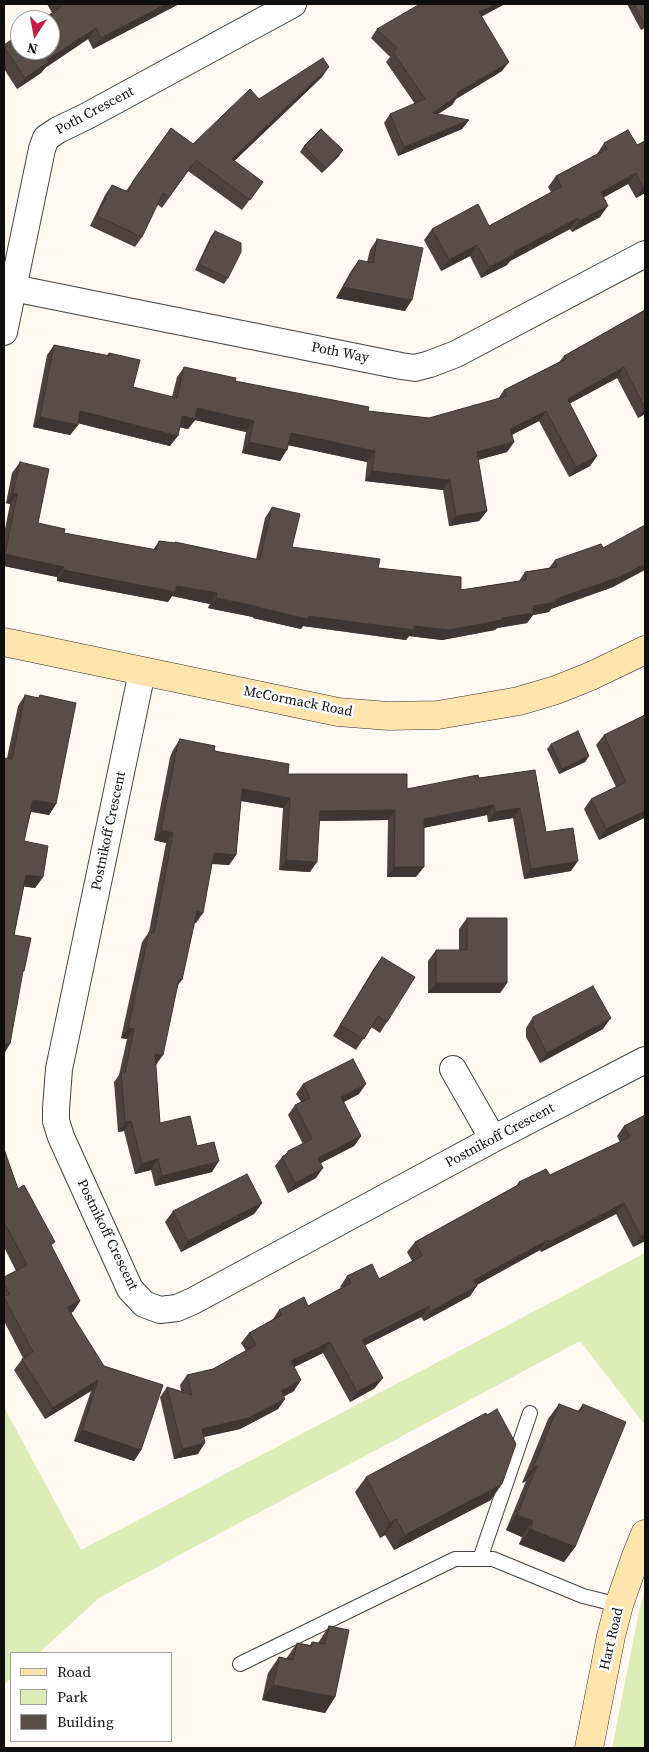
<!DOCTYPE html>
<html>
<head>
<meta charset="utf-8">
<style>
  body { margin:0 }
  #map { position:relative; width:649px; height:1752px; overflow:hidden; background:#fff9f1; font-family:"Source Serif 4",serif }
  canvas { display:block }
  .frame { position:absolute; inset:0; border:5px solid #0f0f0f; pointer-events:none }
  .legend { position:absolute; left:10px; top:1652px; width:162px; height:90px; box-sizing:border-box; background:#fff; border:1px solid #9f9f9f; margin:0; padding:6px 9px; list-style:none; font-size:15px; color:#0f0f0f }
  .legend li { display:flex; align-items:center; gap:10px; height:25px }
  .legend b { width:25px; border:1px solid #9f9f9f }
  .north { position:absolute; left:10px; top:10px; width:50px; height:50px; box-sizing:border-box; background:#fff; border:1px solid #9f9f9f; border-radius:50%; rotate:191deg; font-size:14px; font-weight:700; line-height:20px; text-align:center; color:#0f0f0f }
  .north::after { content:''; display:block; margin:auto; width:18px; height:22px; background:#c91d48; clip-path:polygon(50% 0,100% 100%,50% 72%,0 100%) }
</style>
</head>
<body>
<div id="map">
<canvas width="649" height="1752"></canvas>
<div class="frame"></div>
<ul class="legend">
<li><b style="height:6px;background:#ffe5ac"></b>Road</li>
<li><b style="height:14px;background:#deedb7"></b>Park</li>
<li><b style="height:14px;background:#594d4a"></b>Building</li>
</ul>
<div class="north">N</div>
</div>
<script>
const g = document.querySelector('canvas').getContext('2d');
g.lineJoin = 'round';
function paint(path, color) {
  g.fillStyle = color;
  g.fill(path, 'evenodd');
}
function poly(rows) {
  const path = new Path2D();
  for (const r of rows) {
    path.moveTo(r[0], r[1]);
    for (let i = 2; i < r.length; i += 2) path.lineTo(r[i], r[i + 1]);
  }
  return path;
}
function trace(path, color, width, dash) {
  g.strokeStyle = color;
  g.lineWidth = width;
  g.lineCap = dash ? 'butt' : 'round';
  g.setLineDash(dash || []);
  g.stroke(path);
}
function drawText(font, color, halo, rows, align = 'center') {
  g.font = font + ' "Source Serif 4",serif';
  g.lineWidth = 5;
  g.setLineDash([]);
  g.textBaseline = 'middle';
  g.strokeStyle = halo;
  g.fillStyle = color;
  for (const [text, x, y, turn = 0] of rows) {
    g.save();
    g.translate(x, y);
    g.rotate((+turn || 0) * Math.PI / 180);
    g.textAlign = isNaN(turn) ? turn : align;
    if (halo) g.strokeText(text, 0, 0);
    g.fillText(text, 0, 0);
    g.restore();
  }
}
paint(poly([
  [645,1253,645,1425,580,1341,99,1598,39,1653,11,1653,11,1678,4,1685,4,1407,81,1550],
  [645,1592,645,1748,612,1748,640,1607]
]), '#deedb7');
const lane = poly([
  [480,1559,530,1413],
  [240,1664,455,1559,493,1559,583,1596,619,1605]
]);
const street = poly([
  [13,288,401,366,415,368,430,364,456,354,645,254],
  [4,332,42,149,46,138,58,130,87,116,293,4],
  [142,672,59,1069,56,1109,56,1121,61,1137,130,1289,144,1304,160,1310,177,1308,193,1301,493,1139,645,1060],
  [453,1069,493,1139]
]);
const secondary = poly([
  [4,642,338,712,389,716,438,715,519,701,556,690,591,676,645,650],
  [589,1748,611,1636,619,1605,636,1556,645,1534]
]);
trace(lane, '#424242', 16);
trace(street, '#424242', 28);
trace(secondary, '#313131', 29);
trace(lane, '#fff', 14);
trace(street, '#fff', 26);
trace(secondary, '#ffe5ac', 28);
paint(poly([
  [47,4,179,4,93,49,88,39,45,68,41,73,17,89,4,69,4,45,52,13],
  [627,4,645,4,645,28,641,30],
  [503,5,481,17,502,71,456,99,452,105,438,114,469,120,462,129,398,156,384,123,390,114,415,104,386,62,390,57,371,38,377,29],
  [322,77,234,161,263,182,242,210,188,171,162,208,157,204,142,237,135,247,90,226,105,195,112,185,126,191,171,128,193,144,259,99],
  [645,141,645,193,636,198,628,184,603,198,600,217,572,232,570,229,510,261,507,265,481,278,470,256,441,271,424,240,432,229,489,226,551,192,548,187,556,176,597,154,604,143,637,145],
  [304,146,339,156,322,173,300,152],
  [215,231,228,278,224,284,195,270,211,236],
  [377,239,405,311,336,298,351,271,359,260,367,262,370,250],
  [645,310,645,414,638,418,617,378,569,404,597,456,590,466,569,477,539,421,512,435,514,442,507,452,478,460,487,511,479,521,449,526,443,490,365,481,367,462,288,445,280,461,242,453,246,432,195,420,188,429,179,427,170,446,78,423,78,425,70,435,33,427,47,355,54,345,107,355,109,353,133,387,172,397,177,377,184,367,235,381,368,411,429,418,498,399,504,390,559,362,564,356],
  [20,462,38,523,64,533,153,550,159,541,174,543,175,542,256,559,265,518,272,507,292,547,378,568,461,590,519,581,525,572,549,568,555,560,613,587,551,609,549,612,533,615,527,623,497,628,495,630,442,640,409,636,406,640,303,626,301,629,253,618,253,617,208,608,210,604,172,596,168,602,57,581,57,577,4,566,4,534,10,504,6,503,12,473],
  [25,695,38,698,40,695,56,804,49,815,31,812,24,841,43,877,35,888,24,886,14,935,22,973,4,1054,7,758,18,706],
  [645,715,645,820,644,818,599,840,584,809,591,799,616,787,596,745,604,735],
  [180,739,288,774,407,789,535,770,546,832,571,871,524,879,513,818,488,822,487,815,424,828,416,877,387,877,388,820,320,821,310,872,279,870,283,808,241,801,236,855,229,865,212,864,196,923,194,922,182,980,178,985,156,1065,160,1123,197,1146,212,1172,155,1186,151,1170,135,1174,124,1131,118,1132,114,1082,119,1075,127,1039,121,1038,142,942,149,932,166,843,154,840,170,757,173,750],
  [551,744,589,756,585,762,559,774,547,749],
  [467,918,507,983,500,993,428,993,428,961,436,950,459,950,459,929],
  [382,957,387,1022,380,1033,371,1027,356,1050,333,1036,374,968],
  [533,1017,603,1029,540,1063,526,1037,526,1028],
  [303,1084,359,1094,344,1102,361,1136,354,1146,321,1163,316,1178,288,1193,275,1166,282,1157,285,1155,288,1151,303,1144,288,1115,295,1105,301,1102,296,1094],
  [645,1115,645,1241,633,1247,616,1214,541,1252,540,1250,477,1285,470,1296,424,1321,421,1317,365,1345,375,1388,350,1402,323,1353,294,1367,294,1391,284,1396,285,1399,278,1409,240,1429,204,1437,198,1454,174,1459,160,1397,167,1387,181,1391,180,1385,187,1375,213,1369,246,1351,241,1343,249,1333,273,1319,279,1310,308,1306,341,1288,340,1287,347,1276,379,1279,412,1261,407,1252,415,1242,516,1186,519,1182,550,1175,620,1142,617,1136,624,1126],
  [4,1149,18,1189,52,1247,80,1301,73,1312,71,1312,141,1450,134,1461,74,1441,91,1391,45,1419,14,1370,23,1358,4,1321,4,1277,16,1271,4,1247],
  [262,1203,254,1214,181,1252,165,1222,173,1211],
  [559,1404,578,1411,583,1404,575,1547,564,1562,519,1544,522,1537,506,1530,526,1481,522,1483,548,1419],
  [366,1477,491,1500,394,1550,385,1535,380,1538,355,1492],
  [329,1626,335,1697,325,1713,262,1700,268,1673,279,1657,286,1659,297,1643,310,1645,312,1642,318,1643]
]), '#4d4240');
paint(poly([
  [166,4,179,4,93,49,101,38],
  [495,4,504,4,503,5,472,21,479,12],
  [96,28,88,39,45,68,41,73,17,89,25,78,47,60],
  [509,62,502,71,456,99,452,105,426,122,433,113,457,93],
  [329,67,322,77,225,170,232,159],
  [469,120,462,129,398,156,404,147],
  [343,150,339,156,322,173,326,168],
  [636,173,628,184,593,203,601,192],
  [645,186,645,193,636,198,643,188],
  [608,206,600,217,572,232,579,221],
  [578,218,570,229,510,261,507,265,481,278,489,267,514,252],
  [477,245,470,256,441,271,449,260],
  [343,287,412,300,405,311,336,298],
  [624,367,617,378,561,408,569,398],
  [197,408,254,421,246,432,195,420,188,429,174,426,182,416],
  [645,408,645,414,638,418],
  [80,411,178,436,170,446,73,422],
  [546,411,539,421,503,439,510,429],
  [40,417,78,425,70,435,33,427],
  [291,433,375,451,367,462,283,444],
  [249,442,287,450,280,461,242,453],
  [514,442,507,452,470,462,477,452],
  [597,456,590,466,569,477,576,467],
  [372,471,450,480,443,490,365,481],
  [13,493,17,494,10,504,6,503],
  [487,511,479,521,449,526,456,516],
  [5,554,64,567,57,577,4,566,4,555],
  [645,564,645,570,613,587,551,609,549,612,533,615,527,623,497,628,495,630,442,640,409,636,406,640,303,626,301,629,253,618,260,608,309,616,414,626,502,618,533,606,556,599],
  [64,570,177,586,217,593,210,604,172,596,168,602,57,581],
  [216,598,260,607,253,617,208,608],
  [589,756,585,762,559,774,562,769],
  [242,789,290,798,283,808,235,800],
  [33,800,56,804,49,815,26,810],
  [494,805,487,815,417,829,424,819],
  [520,808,513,818,488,822,495,812],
  [395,810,388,820,313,821,320,811],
  [645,811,645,817,644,818,599,840,606,829],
  [161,830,173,833,166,843,154,840],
  [214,853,236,855,229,865,207,863],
  [286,860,317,862,310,872,279,870],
  [578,861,571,871,524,879,531,869],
  [394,867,424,867,416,877,387,877],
  [26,875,43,877,35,888,19,886],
  [197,911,203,913,196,923,190,922],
  [436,983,507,983,500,993,428,993],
  [611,1018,603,1029,540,1063,547,1053],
  [128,1028,134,1029,127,1039,121,1038],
  [4,1043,10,1044,4,1054],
  [155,1054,163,1055,156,1065],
  [366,1084,359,1094,334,1107,341,1097],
  [131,1121,124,1131,118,1132,125,1122],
  [361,1136,354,1146,311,1168,318,1158],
  [158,1159,151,1170,135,1174,142,1164],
  [219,1161,212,1172,155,1186,162,1176],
  [323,1168,316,1178,288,1193,295,1183],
  [262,1203,254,1214,181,1252,188,1241],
  [624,1203,616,1214,541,1252,549,1242],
  [645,1234,645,1241,633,1247,641,1237],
  [548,1240,540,1250,467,1290,474,1280],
  [477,1286,470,1296,424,1321,431,1311],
  [80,1301,73,1312,60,1318,67,1307],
  [429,1306,421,1317,354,1351,362,1340],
  [330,1342,323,1353,284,1372,291,1361],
  [383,1378,375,1388,350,1402,357,1392],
  [98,1380,91,1391,45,1419,53,1408],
  [301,1380,294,1391,274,1402,281,1391],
  [285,1399,278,1409,240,1429,194,1439,202,1429],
  [82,1430,141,1450,134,1461,74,1441],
  [205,1443,198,1454,174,1459,182,1449],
  [537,1466,526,1481,522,1483,533,1468],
  [502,1484,491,1500,394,1550,405,1535],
  [517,1515,533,1521,522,1537,506,1530],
  [396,1519,385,1535,380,1538,390,1523],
  [530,1529,575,1547,564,1562,519,1544],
  [273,1685,335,1697,325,1713,262,1700]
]), '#3e3634');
const building = poly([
  [60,4,166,4,101,38,96,28,47,60,49,62,25,78,4,47,4,45,20,34,20,50,50,50,50,20,42,20,62,6,60,4],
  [420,4,495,4,479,12,509,62,457,93,458,95,433,113,469,120,404,147,390,114,425,99,393,52,397,48,377,29,420,4],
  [634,4,645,4,645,25,634,4],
  [323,58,329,67,232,159,263,182,250,200,196,160,169,197,163,193,142,237,97,216,112,185,128,192,133,181,171,128,193,144,250,89,259,99,323,58],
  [321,129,343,150,326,168,304,146,321,129],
  [628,130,637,145,645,141,645,186,643,188,636,173,601,192,608,206,579,221,578,218,514,252,515,254,489,267,477,245,449,260,432,229,478,204,489,226,561,187,556,176,607,149,604,143,628,130],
  [215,231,241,243,241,252,228,278,199,264,215,231],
  [377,239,423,248,412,300,343,287,359,260,373,263,377,239],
  [645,310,645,408,624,367,569,398,568,400,597,456,576,467,546,411,510,429,514,442,477,452,487,511,456,516,450,480,372,471,375,451,291,433,287,450,249,442,254,421,197,408,195,419,182,416,178,436,80,411,78,425,40,417,54,345,109,356,109,353,140,360,133,387,177,398,184,367,236,378,235,381,369,407,368,411,429,418,507,396,504,390,566,359,564,356,645,310],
  [20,462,49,469,38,523,65,529,64,533,157,550,159,541,175,543,175,542,260,560,272,507,300,514,292,547,380,559,378,568,461,577,461,590,526,580,525,572,557,567,555,560,601,544,603,548,645,525,645,564,620,577,556,599,556,602,533,606,534,613,502,618,502,620,449,630,414,626,414,630,309,616,308,619,260,608,260,607,216,598,217,593,177,586,175,592,64,570,64,567,5,554,17,494,13,493,20,462],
  [25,695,39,698,40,695,76,703,56,804,33,800,24,841,48,846,43,877,26,875,14,935,31,938,24,971,23,971,10,1044,4,1043,4,758,12,759,25,695],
  [645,715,645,811,606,829,591,799,626,782,604,735,645,715],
  [578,731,589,756,562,769,551,744,578,731],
  [180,739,215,746,214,751,289,764,288,774,407,774,407,789,478,775,479,778,535,770,546,832,573,828,578,861,531,869,520,808,495,812,494,805,424,819,424,867,394,867,395,810,320,811,317,862,286,860,290,798,242,789,236,855,214,853,203,913,197,911,182,980,179,979,163,1055,155,1054,160,1123,190,1116,197,1146,214,1142,219,1161,162,1176,158,1159,142,1164,131,1121,125,1122,121,1072,125,1072,134,1029,128,1028,149,932,154,933,173,833,161,830,177,747,180,739],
  [467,918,507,918,507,983,436,983,436,950,467,950,467,918],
  [382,957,415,977,387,1022,378,1016,364,1039,340,1025,382,957],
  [593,986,611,1018,547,1053,533,1026,533,1017,593,986],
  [353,1059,366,1084,341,1097,361,1136,318,1158,323,1168,295,1183,282,1157,288,1153,288,1151,312,1139,295,1105,310,1098,303,1084,353,1059],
  [645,1115,645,1234,641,1237,624,1203,549,1242,548,1240,474,1280,477,1286,431,1311,429,1306,362,1340,383,1378,357,1392,330,1342,291,1361,301,1380,281,1391,285,1399,248,1418,202,1429,205,1443,182,1449,167,1387,192,1395,187,1375,213,1369,256,1345,249,1333,282,1315,279,1310,304,1297,308,1306,351,1283,347,1276,372,1264,379,1279,422,1256,415,1242,520,1184,519,1182,546,1169,550,1175,630,1137,624,1126,645,1115],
  [4,1149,18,1189,24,1185,55,1242,51,1245,80,1301,67,1307,104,1366,163,1385,141,1450,82,1430,98,1380,53,1408,22,1359,33,1352,4,1297,9,1294,4,1284,4,1277,27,1265,4,1222,4,1149],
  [247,1174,262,1203,188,1241,173,1211,247,1174],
  [559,1404,580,1412,583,1404,626,1422,575,1547,530,1529,533,1521,517,1515,537,1466,533,1468,559,1404],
  [497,1409,516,1444,502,1484,405,1535,396,1519,390,1523,366,1477,486,1413,487,1415,497,1409],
  [329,1626,349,1630,335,1697,273,1685,279,1657,293,1660,297,1643,312,1646,312,1642,325,1644,329,1626]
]);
paint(building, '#594d4a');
trace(building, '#3e3634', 1);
drawText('14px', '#0f0f0f', '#fff', [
  ["Poth Crescent",95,111,-28],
  ["Poth Way",340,353,11],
  ["McCormack Road",298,702,11],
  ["Postnikoff Crescent",109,831,-78],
  ["Postnikoff Crescent",500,1136,-28],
  ["Postnikoff Crescent",107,1235,64],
  ["Hart Road",612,1639,-77]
]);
</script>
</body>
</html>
